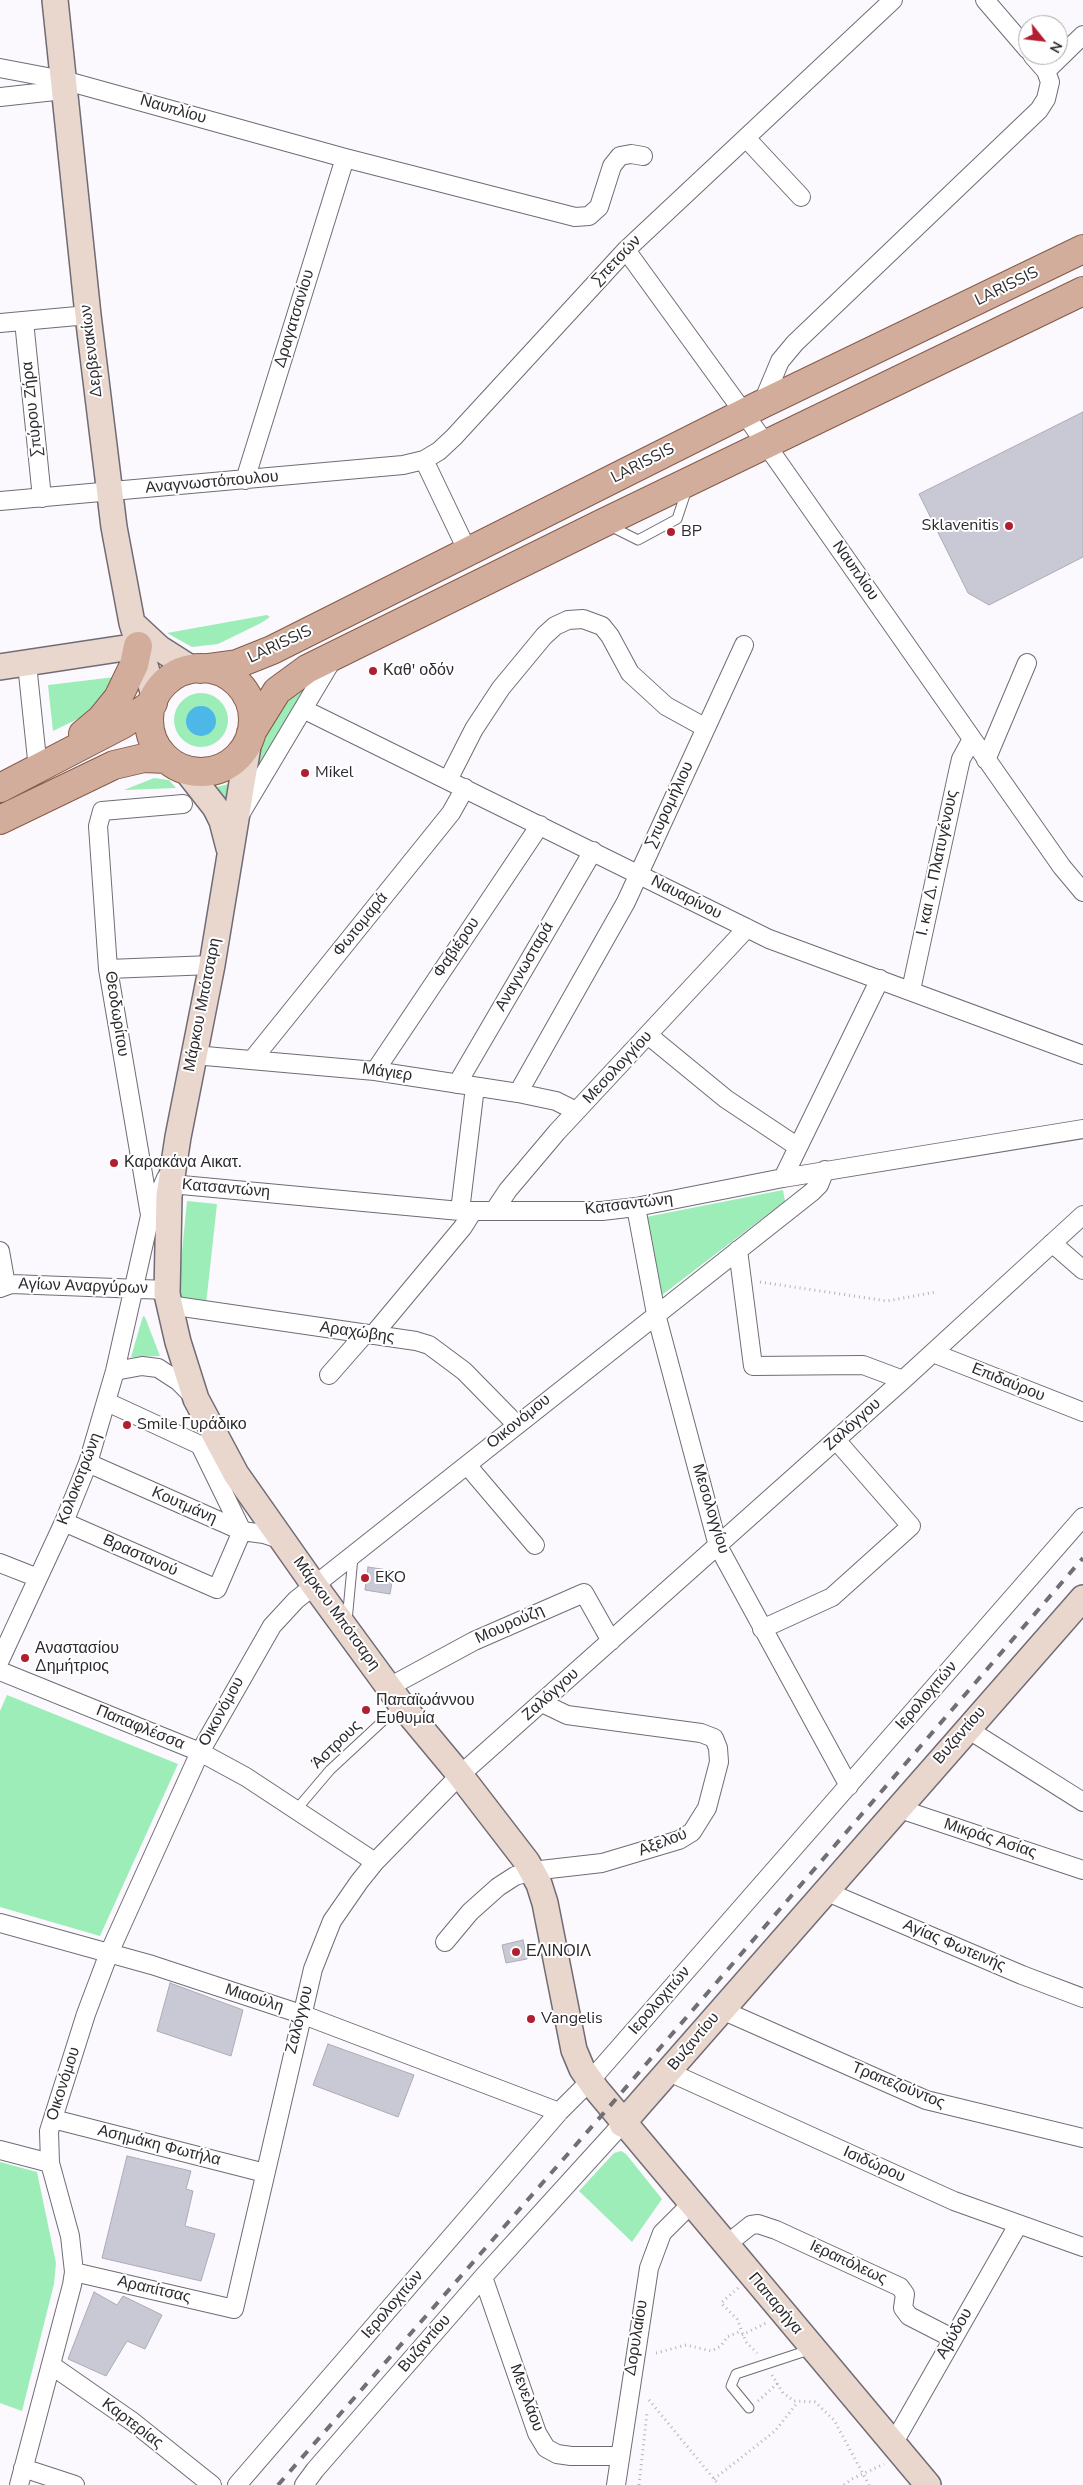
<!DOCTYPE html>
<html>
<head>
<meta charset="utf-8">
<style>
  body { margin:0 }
  #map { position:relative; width:1083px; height:2485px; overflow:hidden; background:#fbf9fd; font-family:"Nunito Sans",sans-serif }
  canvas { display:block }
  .north { position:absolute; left:1018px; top:15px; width:50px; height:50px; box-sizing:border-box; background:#fff; border:1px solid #abaaab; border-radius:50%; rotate:119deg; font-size:14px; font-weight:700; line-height:20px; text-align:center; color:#2c2a2e }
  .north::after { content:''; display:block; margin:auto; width:18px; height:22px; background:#b11e2f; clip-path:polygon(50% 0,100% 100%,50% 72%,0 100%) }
</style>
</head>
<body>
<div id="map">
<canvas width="1083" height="2485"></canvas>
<div class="north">N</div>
</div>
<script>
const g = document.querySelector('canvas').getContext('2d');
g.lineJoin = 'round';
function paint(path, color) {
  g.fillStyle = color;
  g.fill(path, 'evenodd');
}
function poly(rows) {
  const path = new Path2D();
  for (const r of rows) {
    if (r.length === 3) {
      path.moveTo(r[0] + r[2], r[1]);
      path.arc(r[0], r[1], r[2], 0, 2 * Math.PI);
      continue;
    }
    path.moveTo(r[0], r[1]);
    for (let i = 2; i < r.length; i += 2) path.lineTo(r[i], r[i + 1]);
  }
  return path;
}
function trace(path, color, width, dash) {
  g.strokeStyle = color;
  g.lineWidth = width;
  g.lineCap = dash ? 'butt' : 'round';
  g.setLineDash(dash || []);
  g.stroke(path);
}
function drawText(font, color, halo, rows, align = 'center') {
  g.font = font + ' "Nunito Sans",sans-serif';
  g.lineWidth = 4;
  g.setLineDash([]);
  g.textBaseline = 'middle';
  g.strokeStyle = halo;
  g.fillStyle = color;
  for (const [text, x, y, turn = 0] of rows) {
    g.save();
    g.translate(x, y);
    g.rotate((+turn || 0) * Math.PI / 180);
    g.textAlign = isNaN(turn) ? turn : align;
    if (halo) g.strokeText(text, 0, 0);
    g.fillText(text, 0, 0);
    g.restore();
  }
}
paint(poly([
  [267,615,270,617,261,623,218,644,192,647,167,633],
  [115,677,102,701,90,713,53,731,48,685],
  [310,680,250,782,263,736,287,700],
  [201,720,27],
  [154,778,169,780,176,788,124,790],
  [233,783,229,799,219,800,212,788],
  [783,1190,785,1201,662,1295,646,1217],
  [187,1201,217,1204,206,1304,181,1301,179,1282],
  [143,1316,145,1317,160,1356,131,1357],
  [7,1695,178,1764,100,1936,0,1907,0,1711],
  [621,2151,626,2154,662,2199,632,2242,579,2191,614,2153],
  [0,2162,37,2172,56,2263,54,2284,22,2411,0,2403]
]), '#9dedb9');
paint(poly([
  [201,721,15]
]), '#4db8e8');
const building = poly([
  [1083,412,1083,557,989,605,968,593,919,494,1083,412],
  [368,1567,394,1571,390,1594,365,1590,368,1567],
  [523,1940,527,1959,506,1963,502,1945,523,1940],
  [170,1983,243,2010,231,2056,157,2031,170,1983],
  [328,2044,414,2075,398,2117,313,2085,328,2044],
  [127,2156,191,2171,186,2189,193,2191,185,2226,215,2234,201,2281,102,2258,127,2156],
  [94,2292,117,2305,123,2296,162,2315,145,2349,127,2341,106,2376,68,2359,94,2292]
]);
paint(building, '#c8c9d4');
trace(building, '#acacb7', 1);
const lane = poly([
  [610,526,638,540,677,519,687,489],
  [347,1621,353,1557],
  [296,1810,330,1770,399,1706],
  [749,2408,731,2386,736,2374,812,2349]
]);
const street = poly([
  [985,0,1028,50],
  [0,68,63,80,345,158,575,217,589,216,599,207,612,166,620,156,631,154,643,156],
  [1046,71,1083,35],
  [0,97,64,90],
  [746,138,801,197],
  [626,250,744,413,1062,867,1083,892],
  [24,321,42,498],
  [0,323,88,315],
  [762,404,780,361,795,343,1039,110,1046,99,1050,82,1046,71,1032,55],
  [424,460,468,552],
  [245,480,345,158],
  [0,501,403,465,424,460,439,451,454,437,626,250,893,0],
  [27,664,38,769],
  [303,709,769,939,1083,1055],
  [986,760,1027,663],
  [448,780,474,729,501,688,544,636,555,626,568,620,583,619,602,626,610,636,630,673,666,706,706,728],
  [241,813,334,657],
  [108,969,212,965],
  [911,990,958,772,961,759,972,739],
  [648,1035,726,1099,798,1147],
  [194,1055,375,1071,518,1093,556,1101,576,1111],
  [252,1060,451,813,465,788],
  [375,1071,540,825],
  [457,1084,593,851],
  [518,1093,626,902,744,645],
  [783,1178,880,979],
  [171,1184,460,1211,602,1211,636,1207,783,1178,1083,1129],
  [636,1207,656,1314,718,1546,849,1786],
  [460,1211,475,1087],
  [494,1211,508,1190,557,1132,747,928],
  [150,1215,108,969,98,826,102,811,183,804],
  [1052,1243,1083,1270],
  [738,1250,753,1366,863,1365,903,1380],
  [0,1251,6,1285],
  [0,1288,11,1284,167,1290],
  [169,1305,416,1341,429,1345,464,1371,516,1424],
  [373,1335,463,1227,473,1211],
  [933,1353,1083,1412],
  [115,1371,142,1366,158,1368,178,1381,194,1397],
  [329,1375,364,1335],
  [88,1463,242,1531,264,1534,282,1540],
  [467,1465,535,1545],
  [64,1522,217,1589,242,1531,200,1445,107,1402],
  [0,1563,38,1578],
  [762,1629,832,1597,911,1526,836,1440],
  [0,1660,64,1522,88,1463,115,1371,150,1216,166,1178],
  [0,1671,200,1752,246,1777,375,1862],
  [389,1687,474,1641,584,1593,611,1641],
  [966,1728,1083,1802],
  [897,1808,1083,1870],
  [825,1891,1022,1975,1083,1998],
  [0,1923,152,1965,301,2014,559,2112],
  [445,1942,470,1912,498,1887,515,1876,532,1871,602,1863,679,1840,692,1832,707,1808,719,1762,718,1748,714,1738,701,1733,567,1715,542,1703],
  [722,2010,926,2100,1083,2138],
  [669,2072,954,2201,1083,2247],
  [53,2119,265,2173],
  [0,2150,50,2163],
  [726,2245,751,2225,758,2224,776,2230,900,2287,905,2294,903,2308,909,2316,952,2338],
  [74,2272,234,2309,313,1969,332,1921,359,1882,375,1862,460,1775,903,1380,1083,1215],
  [483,2277,537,2433,546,2448,557,2454,571,2456,619,2456],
  [51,2365,133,2422,212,2485],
  [893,2444,1018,2225],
  [23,2468,75,2485],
  [19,2485,72,2285,74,2272,70,2236,50,2163,49,2131,86,2014,109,1953,200,1752,272,1626,296,1600,812,1192,819,1185,825,1170],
  [237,2485,559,2112,590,2081,1083,1517],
  [304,2485,315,2470,483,2277,622,2124],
  [616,2485,649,2268,662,2233,690,2205]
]);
const secondary = poly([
  [55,0,88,315,114,527,132,623,155,698],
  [132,623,159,648,192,669],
  [0,667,138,646],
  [249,740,212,965,178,1137,169,1196,167,1294,178,1342,196,1399,236,1474,314,1585,401,1704,460,1775,527,1862,539,1884,545,1903,574,2050,582,2069,596,2089,928,2485],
  [185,769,215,807,222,821,229,848],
  [622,2124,1083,1598]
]);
const primary = poly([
  [201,720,52],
  [200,669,237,664,272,650,762,404,1083,249],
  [251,733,277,691,307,669,601,524,1083,291],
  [83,734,101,719,118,698,134,665,138,646],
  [0,788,123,724,153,703],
  [0,820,114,765,144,758,166,759]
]);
trace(lane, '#6f6c75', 11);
trace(street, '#6f6c75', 20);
trace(secondary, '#6f6c75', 28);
trace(primary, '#865b4a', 30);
trace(poly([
  [760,1282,887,1301,936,1292],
  [738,2288,721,2303,737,2319,746,2342,757,2353],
  [742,2335,766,2323],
  [656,2353,686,2345,711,2351,721,2346,727,2337,741,2331],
  [772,2375,783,2393,794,2401,815,2402,834,2420,869,2485],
  [649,2400,719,2485],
  [758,2401,778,2383],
  [714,2479,775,2431,798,2402],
  [639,2485,647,2413],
  [844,2485,852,2479,884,2464]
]), '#b5b3b7', 3, [1, 4]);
trace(lane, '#fff', 9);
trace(street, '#fff', 18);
trace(secondary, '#e9d6cd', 25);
trace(primary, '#d3ad9b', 28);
trace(poly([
  [278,2485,609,2107,1083,1558]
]), '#716f73', 4, [9, 9]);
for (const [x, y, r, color] of [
  [1009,526,5,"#b11e2f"],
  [671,532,5,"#b11e2f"],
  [373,671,5,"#b11e2f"],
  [305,773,5,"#b11e2f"],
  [114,1163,5,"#b11e2f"],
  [127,1425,5,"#b11e2f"],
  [365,1578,5,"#b11e2f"],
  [25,1658,5,"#b11e2f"],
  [366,1710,5,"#b11e2f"],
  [516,1952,5,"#b11e2f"],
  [531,2019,5,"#b11e2f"]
]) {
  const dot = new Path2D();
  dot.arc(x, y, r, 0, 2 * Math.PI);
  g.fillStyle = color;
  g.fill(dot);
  trace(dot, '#fff', 2);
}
drawText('16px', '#2c2a2e', '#fff', [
  ["Ναυπλίου",173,110,16],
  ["Σπετσών",617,261,-46],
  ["LARISSIS",1007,287,-26],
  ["Δραγατσανίου",295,319,-73],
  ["Δερβενακίων",92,351,-97],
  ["Σπύρου Ζήρα",33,409,-96],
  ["LARISSIS",643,464,-27],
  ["Αναγνωστόπουλου",212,483,-5],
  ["Ναυπλίου",855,571,55],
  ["LARISSIS",280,645,-25],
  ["Σπυρομήλιου",670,805,-65],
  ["Ι. και Δ. Πλατυγένους",938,863,-78],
  ["Ναυαρίνου",686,898,27],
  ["Φωτομαρά",361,925,-51],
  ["Φαβιέρου",457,948,-56],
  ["Αναγνωσταρά",525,967,-60],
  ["Μάρκου Μπότσαρη",203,1005,-79],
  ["Θεοδωρίτου",116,1014,81],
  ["Μεσολογγίου",618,1068,-47],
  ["Μάγιερ",387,1073,8],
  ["Κατσαντώνη",226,1189,5],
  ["Κατσαντώνη",629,1205,-7],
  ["Αγίων Αναργύρων",83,1287,2],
  ["Αραχώβης",357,1333,8],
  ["Επιδαύρου",1008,1383,22],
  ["Οικονόμου",519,1422,-39],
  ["Ζαλόγγου",853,1425,-42],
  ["Κολοκοτρώνη",80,1479,-69],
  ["Κουτμάνη",184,1506,24],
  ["Μεσολογγίου",710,1509,73],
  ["Βραστανού",140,1556,24],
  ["Μάρκου Μπότσαρη",336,1614,54],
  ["Μουρούζη",510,1625,-24],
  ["Ζαλόγγου",551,1695,-42],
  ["Ιερολοχιτών",927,1696,-49],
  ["Οικονόμου",222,1712,-61],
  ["Παπαφλέσσα",140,1728,22],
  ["Βυζαντίου",960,1736,-49],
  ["Άστρους",337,1745,-44],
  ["Μικράς Ασίας",990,1839,18],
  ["Αξελού",663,1843,-21],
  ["Αγίας Φωτεινής",954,1946,23],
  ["Μιαούλη",254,1999,18],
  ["Ιερολοχιτών",660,2001,-49],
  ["Ζαλόγγου",300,2020,-76],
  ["Βυζαντίου",694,2042,-50],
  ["Οικονόμου",64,2084,-72],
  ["Τραπεζούντος",898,2086,22],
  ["Ασημάκη Φωτήλα",159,2146,14],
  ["Ισιδώρου",874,2165,24],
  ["Ιεραπόλεως",848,2263,25],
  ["Αραπίτσας",154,2290,13],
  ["Παπαρήγα",775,2304,50],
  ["Ιερολοχιτών",393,2305,-49],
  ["Αβύδου",955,2334,-60],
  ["Δορυλαίου",637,2338,-81],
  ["Βυζαντίου",425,2344,-49],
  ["Μενελάου",526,2398,70],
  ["Καρτερίας",132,2424,37]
]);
drawText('16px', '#2c2a2e', '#fff', [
  ["Sklavenitis",999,526,"right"],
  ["BP",681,532],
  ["Καθ' οδόν",383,671],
  ["Mikel",315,773],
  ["Καρακάνα Αικατ.",124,1163],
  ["Smile Γυράδικο",137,1425],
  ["EKO",375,1578],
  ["Αναστασίου",35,1649],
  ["Δημήτριος",35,1667],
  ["Παπαϊωάννου",376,1701],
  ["Ευθυμία",376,1719],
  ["ΕΛΙΝΟΙΛ",526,1952],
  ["Vangelis",541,2019]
], 'left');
</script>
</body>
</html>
